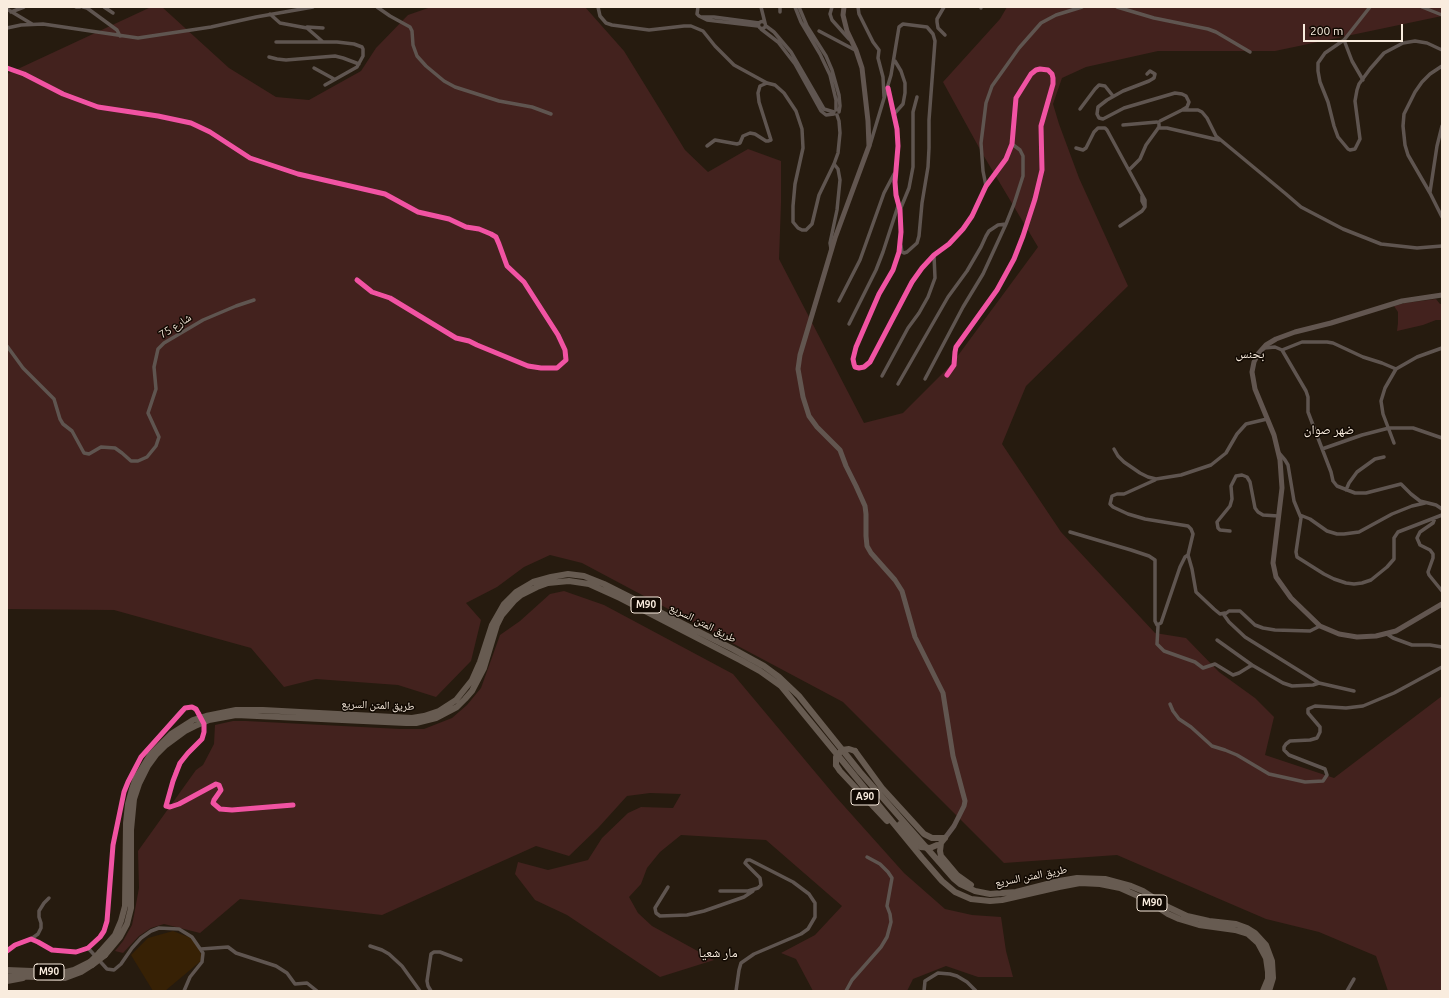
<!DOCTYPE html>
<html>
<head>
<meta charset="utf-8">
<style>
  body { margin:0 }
  #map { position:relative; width:1449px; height:998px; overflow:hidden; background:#261b0f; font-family:Ubuntu,sans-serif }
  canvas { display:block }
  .frame { position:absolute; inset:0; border:8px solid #f9ecde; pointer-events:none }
  .scale { position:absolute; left:1303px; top:24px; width:100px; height:18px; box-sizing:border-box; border:2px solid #f9ecde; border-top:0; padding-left:5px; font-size:12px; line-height:14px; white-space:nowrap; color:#f9ecde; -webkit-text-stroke:3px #110902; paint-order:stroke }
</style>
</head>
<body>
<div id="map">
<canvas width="1449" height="998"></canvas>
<div class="frame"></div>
<div class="scale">200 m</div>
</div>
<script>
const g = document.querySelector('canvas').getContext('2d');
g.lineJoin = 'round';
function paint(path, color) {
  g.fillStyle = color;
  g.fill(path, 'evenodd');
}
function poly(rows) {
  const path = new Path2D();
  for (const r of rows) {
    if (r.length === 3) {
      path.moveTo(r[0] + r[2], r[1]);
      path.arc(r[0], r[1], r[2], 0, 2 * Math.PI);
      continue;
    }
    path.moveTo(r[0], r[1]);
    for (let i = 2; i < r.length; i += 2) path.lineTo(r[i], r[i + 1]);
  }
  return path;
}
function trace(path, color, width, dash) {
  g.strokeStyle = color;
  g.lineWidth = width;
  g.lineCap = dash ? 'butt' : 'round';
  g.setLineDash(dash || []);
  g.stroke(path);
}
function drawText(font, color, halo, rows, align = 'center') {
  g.font = font + ' Ubuntu,"Noto Naskh Arabic",sans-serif';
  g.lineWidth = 3;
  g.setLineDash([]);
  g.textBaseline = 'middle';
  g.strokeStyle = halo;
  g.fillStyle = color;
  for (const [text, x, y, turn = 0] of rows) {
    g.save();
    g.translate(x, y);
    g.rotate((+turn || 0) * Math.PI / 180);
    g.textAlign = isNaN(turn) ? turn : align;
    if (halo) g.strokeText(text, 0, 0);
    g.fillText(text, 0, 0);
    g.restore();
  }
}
paint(poly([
  [173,931,191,938,197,945,202,956,202,960,165,991,153,991,131,955,148,938]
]), '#372105');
paint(poly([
  [151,7,162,7,229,68,276,97,309,100,361,71,376,48,408,15,431,7,585,7,624,51,685,150,708,172,748,149,781,161,781,203,779,259,864,423,903,413,951,365,1038,247,982,153,943,82,1000,19,1007,7,1442,7,1442,16,1275,51,1158,51,1086,67,1062,78,1053,104,1059,124,1079,178,1128,286,1026,386,1002,444,1061,532,1155,633,1186,638,1219,672,1255,698,1274,717,1265,755,1334,778,1442,696,1442,991,1388,991,1376,956,1319,932,1266,919,1117,855,1004,863,843,702,582,563,550,555,524,567,497,587,466,603,481,620,471,661,436,697,398,685,316,679,284,687,251,648,114,610,7,609,7,74],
  [1436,299,1440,304,1442,304,1442,320,1436,320,1423,325,1397,331,1398,323,1398,312,1394,306,1405,303],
  [564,591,604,605,733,674,836,797,904,873,945,909,972,915,1001,917,1006,951,1013,977,978,977,946,966,913,979,907,991,813,991,796,959,781,953,815,935,842,906,766,840,681,835,660,852,647,868,641,884,629,897,638,913,652,926,714,960,660,977,567,915,535,900,515,874,518,862,548,870,588,860,602,838,628,813,641,807,673,808,681,794,650,793,627,796,598,828,569,856,536,846,382,915,240,899,200,933,164,924,151,928,139,936,123,953,115,951,123,941,132,925,134,915,139,888,138,851,196,770,203,765,214,744,215,725,233,721,246,721,400,729,424,729,452,718,467,705,481,688,500,635,520,621,550,594]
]), '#43221e');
trace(poly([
  [76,7,80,7],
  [83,7,87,8,117,30,120,36],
  [104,7,113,13],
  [377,7,390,16,410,27,412,31,413,45,417,56,426,66,444,81,455,87,499,101,532,107,551,114],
  [598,7,600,16,606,23,612,25,649,30,684,26,691,26,703,31,715,46,734,65,767,83,775,85,784,93,796,111,802,129,803,148,795,184,793,206,793,222,798,228,802,230,806,230,812,224,819,195,834,164,838,153,840,133,839,121,837,115],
  [698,7,697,14,699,16,707,20,758,26],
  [761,7,765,23],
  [780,7,780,12],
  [795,7,801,22,820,54,830,75,836,100,836,110],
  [799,7,807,26,826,56,832,70,839,95,840,106,839,112],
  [832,7,830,14,832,20,849,39],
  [858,7,859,14,873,42,879,50,878,58,883,77,884,97],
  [944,7,937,19,937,22,938,28,945,35],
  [1117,7,1154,18,1208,29,1216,32,1250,52],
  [1370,7,1344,40,1325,53,1318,63,1318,71,1320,82,1328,102,1334,126,1338,137,1348,149,1350,150,1355,149,1360,139,1355,101,1357,90,1359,84,1370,69,1384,53,1403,43,1415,41,1427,43,1442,50],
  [1422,7,1442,15],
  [981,8,981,7],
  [7,9,32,24],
  [11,12,24,7],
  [270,14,280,23,307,28,323,42],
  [702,17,714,17,759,23],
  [762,25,3.5],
  [766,26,774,32,791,52,824,109,834,112],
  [307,27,323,28],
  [7,28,21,25,43,24,138,38,211,27,256,17,313,7],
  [761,29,778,42,795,64,821,111,826,115,834,114],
  [819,31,855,50],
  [1344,40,1352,61,1363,80],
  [276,42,337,42,354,44,362,47,363,49,363,56,357,67,325,85],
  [269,57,277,59,286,60,335,56,343,58,359,64],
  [1442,66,1430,74,1422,82,1415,92,1404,114,1403,126,1405,145,1408,155,1430,193,1442,217],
  [7,68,24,74,63,94,98,107,158,116,191,123,210,132,250,158,298,174,385,194,418,212,449,219,466,227,479,229,491,234,496,237,499,244,507,266,524,282,558,335,565,350,566,360,557,368,541,368,528,366,477,345,469,341,456,338,390,298,372,292,357,280],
  [314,68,334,79],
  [1147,74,1150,71,1155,74,1154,78,1149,81,1123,91,1107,100,1098,107,1097,114,1099,118,1103,119,1124,108,1175,93,1182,94,1186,96,1189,102,1187,107,1182,110,1160,121],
  [888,88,897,129,898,146,895,182,896,195,900,210,901,232,899,252,893,270,879,294,856,347,853,359,854,364,855,367,859,368,864,367,870,362,912,282,922,268,934,255,949,244,963,229,972,216,986,186,1006,159,1012,144,1016,98,1031,74,1036,70,1040,69,1048,70,1052,74,1053,78,1053,84,1041,126,1042,170,1035,199,1023,236,1014,259,997,290,956,347,955,352,954,365,947,375],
  [1080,109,1095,89,1099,85,1105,86,1113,96],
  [1182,110,1198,110,1202,112,1207,118,1216,136,1286,194,1301,207,1343,229,1381,244,1417,248,1442,246],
  [894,114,903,104,905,93,905,83,901,71,895,61],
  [1123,125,1157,122],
  [1158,128,1167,128,1219,140],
  [870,145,891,75,899,27,903,24,927,27,933,34,935,41,929,120,929,148,928,167,922,203,919,236,917,243,907,252,904,253,902,252,901,246],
  [707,146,715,140,737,144,740,143,743,136,750,133,755,134,766,141,768,141,771,140,759,102,758,93,760,86,767,83],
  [1076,148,1083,150,1086,148,1094,132,1098,128,1105,128,1107,130,1145,200,1145,207,1142,201,1142,196],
  [1129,170,1140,159,1146,145,1159,127,1159,124],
  [986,186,983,171,981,143,986,103,992,86,1019,48,1041,23,1056,15,1082,7],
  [1430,192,1437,146,1442,126],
  [900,210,909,188,913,167,913,112,917,97],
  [1120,226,1142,211,1145,207],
  [831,249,830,243,837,210,840,180,838,169,834,164],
  [839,301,860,260,884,193,894,174],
  [849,324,876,270,883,252,898,206],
  [7,346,23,368,54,399,60,419,63,424,72,431,84,453,89,454,101,447,115,448,122,453,131,461,138,461,147,457,156,446,159,437,148,413,156,389,154,367,158,349,164,343,203,320,236,306,254,300],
  [1264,348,1275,347,1282,350,1306,391,1308,397,1308,412,1331,472,1333,481,1337,486,1355,493,1366,493,1401,484,1411,494,1420,501,1436,505,1442,509],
  [1282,350,1302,342,1327,342,1333,343,1363,357,1382,363,1396,369,1417,357,1442,348],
  [882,376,908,328,919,313,928,297,935,278,934,255],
  [925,379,963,307,983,274,1006,224],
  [898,384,948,297,967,271,981,247,986,236,989,231,998,225,1006,224,1014,204,1023,176,1023,156,1020,150,1012,144],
  [1394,443,1383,414,1381,401,1385,388,1396,369],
  [1114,449,1118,456,1124,462,1140,473,1148,477,1156,479,1181,475,1211,465,1226,453,1237,434,1246,424,1267,419],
  [1322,449,1362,435,1389,428,1413,428,1442,438],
  [1279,453,1285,460,1288,465,1294,501,1301,518,1296,552,1297,557,1324,574,1334,579,1346,583,1354,584,1362,583,1371,580,1387,567,1394,559,1394,538,1398,532,1442,515],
  [1155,480,1124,494,1117,494,1112,496,1110,504,1113,507,1128,514,1145,519,1188,526,1191,529,1193,534,1188,555],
  [1346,490,1349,483,1357,472,1375,459,1384,457],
  [1300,515,1310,519,1327,531,1337,534,1344,534,1359,532,1392,514,1412,506,1425,503],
  [1435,518,1433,523,1420,532,1417,538,1420,545,1430,550,1433,554,1433,558,1428,572,1429,575,1442,591],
  [1230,531,1220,530,1218,528,1217,522,1230,506,1232,499,1231,486,1236,476,1242,475,1247,477,1250,482,1255,508,1258,512,1263,515,1278,516],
  [1070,532,1131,550,1149,556,1155,560,1155,621,1157,625,1161,623,1180,567,1185,557,1188,555,1192,569,1196,592,1214,609,1220,614,1225,613],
  [1158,626,1157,644,1164,651,1195,662,1203,668,1215,664,1233,675,1239,673,1252,665],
  [1387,634,1393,638,1412,645,1430,645,1442,647],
  [1217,640,1252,665,1283,683,1292,686,1313,685,1319,683,1245,637,1229,622,1224,615,1229,611,1240,611,1255,625,1263,628,1275,630,1310,631,1320,626],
  [1319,683,1354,691],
  [1170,704,1173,711,1179,719,1191,727,1212,746,1225,750,1237,755,1269,774,1305,782,1323,781,1327,775,1325,769,1289,755,1284,750,1284,747,1286,744,1290,741,1310,740,1317,738,1320,732,1320,727,1308,713,1308,709,1315,706,1346,708,1363,706,1394,693,1442,667],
  [204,724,204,732,202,739,184,758,176,771,166,806,170,807,179,804,216,784,219,785,221,790,214,800,213,803,220,809,232,810,293,805],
  [668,887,655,908,656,913,660,916,687,915,704,911,744,897,753,891],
  [720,891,748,891,758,888,761,885,760,878,745,863,747,860,750,860,793,882,809,894,815,903,815,917,808,929,801,934,754,954,741,963,739,970,736,991],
  [31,939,38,934,41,928,41,923,39,917,39,911,44,903,49,898],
  [370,946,382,950,389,954,402,966,420,991],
  [88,948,107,969,114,970,121,964,132,948,141,938,151,931,159,928,179,929,192,937,203,953,202,962,190,977,184,991],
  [201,949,228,947,236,953,276,966,287,973,295,984,307,983,317,991],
  [7,951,15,945,31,939,38,942,52,950,76,952,88,948,100,937,104,931,107,921,113,845,124,792,128,782,141,757,181,711,185,708,192,707,199,713],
  [431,991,428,986,427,981,431,954,434,952,440,952,461,960],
  [846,991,852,980,881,947,887,937,891,922,890,914,887,906,892,878,888,872,880,864,867,857],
  [924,991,925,981,938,973,950,974,957,976,967,982,976,991],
  [1347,991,1354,979]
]), '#5f5550', 3.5);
trace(poly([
  [844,7,843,15,847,31,856,50,862,68,868,121,869,146,835,238,800,355,798,369,803,397,809,416,817,427,840,450,846,466,856,486,865,506,866,514,866,536,867,546,871,553,895,580,902,591,915,637,943,693,953,756,965,801,964,806,954,826,945,838],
  [1442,295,1402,301,1331,323,1295,332,1276,339,1266,345,1258,354,1254,362,1252,372,1255,389,1274,435,1280,460,1282,488,1273,563,1276,577,1291,598,1320,626,1339,634,1357,637,1376,636,1396,631,1442,604]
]), '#625650', 5);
trace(poly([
  [855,751,882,788,924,834,932,838,945,838],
  [836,765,840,771,887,821],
  [900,824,916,843,921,847],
  [945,838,941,843,940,851,941,856,957,875,971,885],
  [100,952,115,935,121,921,125,906,126,823,128,804,132,789,136,778,150,755,171,734,193,720,206,716,236,710,263,710,412,718,424,716,439,711,456,700,472,680,480,662,492,625,504,604,516,592,533,582,551,577,568,574,584,576,604,584,733,649,764,666,779,677,799,696,860,772,954,879,960,884,975,891,990,894,1016,892,1059,881,1077,878,1105,879,1131,886,1143,891,1168,907,1187,916,1209,921,1236,924,1247,928,1255,933,1266,945,1272,961,1273,978,1269,991],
  [105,955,120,937,127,924,131,908,131,830,134,799,139,784,148,766,156,755,166,745,185,731,195,726,209,720,236,715,406,723,416,723,436,718,457,707,465,699,472,691,484,668,497,625,502,615,514,601,521,595,537,587,548,583,569,581,589,584,620,598,740,660,760,671,781,686,922,858,942,881,955,892,971,899,990,901,1002,900,1059,887,1080,883,1100,884,1120,888,1147,900,1168,914,1179,919,1199,925,1235,930,1248,934,1258,943,1266,958,1268,972,1268,979,1263,991],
  [7,970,57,972,66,972,74,970,90,962],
  [7,976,65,978,81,972,92,965],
  [7,981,23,978]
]), '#675b51', 6);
trace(poly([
  [199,713,204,724]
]), '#5f5550', 3.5);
trace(poly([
  [836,765,836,757,842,750,849,749,855,751],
  [921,847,930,848,937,845],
  [90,962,100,952],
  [92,965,105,955]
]), '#675b51', 6);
trace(poly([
  [7,68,24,74,63,94,98,107,158,116,191,123,210,132,250,158,298,174,385,194,418,212,449,219,466,227,479,229,491,234,496,237,499,244,507,266,524,282,558,335,565,350,566,360,557,368,541,368,528,366,477,345,469,341,456,338,390,298,372,292,357,280],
  [888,88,897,129,898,146,895,182,896,195,900,210,901,232,899,252,893,270,879,294,856,347,853,359,854,364,855,367,859,368,864,367,870,362,912,282,922,268,934,255,949,244,963,229,972,216,986,186,1006,159,1012,144,1016,98,1031,74,1036,70,1040,69,1048,70,1052,74,1053,78,1053,84,1041,126,1042,170,1035,199,1023,236,1014,259,997,290,956,347,955,352,954,365,947,375],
  [7,951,15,945,31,939,38,942,52,950,76,952,88,948,100,937,104,931,107,921,113,845,124,792,128,782,141,757,185,708,192,707,196,709,204,724,204,732,202,739,188,753,180,763,173,781,166,806,170,807,179,804,216,784,219,785,221,790,214,800,213,803,220,809,232,810,293,805]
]), '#f153a3', 5);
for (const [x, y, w] of [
  [646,605,30],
  [865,797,28],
  [1152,903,30],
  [49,972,30]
]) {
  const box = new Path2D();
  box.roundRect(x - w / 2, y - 8, w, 16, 3);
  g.fillStyle = '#110902';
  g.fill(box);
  trace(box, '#f9ecde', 1);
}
drawText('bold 10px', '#f9ecde', null, [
  ["M90",646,605],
  ["A90",865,797],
  ["M90",1152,903],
  ["M90",49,972]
]);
drawText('11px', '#f9ecde', '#110902', [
  ["شارع 75",175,326,-33],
  ["طريق المتن السريع",703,623,27],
  ["طريق المتن السريع",378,705,2],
  ["طريق المتن السريع",1031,876,-11]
]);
drawText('13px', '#f9ecde', '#110902', [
  ["بحنس",1250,354],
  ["ضهر صوان",1329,430],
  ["مار شعيا",718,953]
]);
</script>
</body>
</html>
